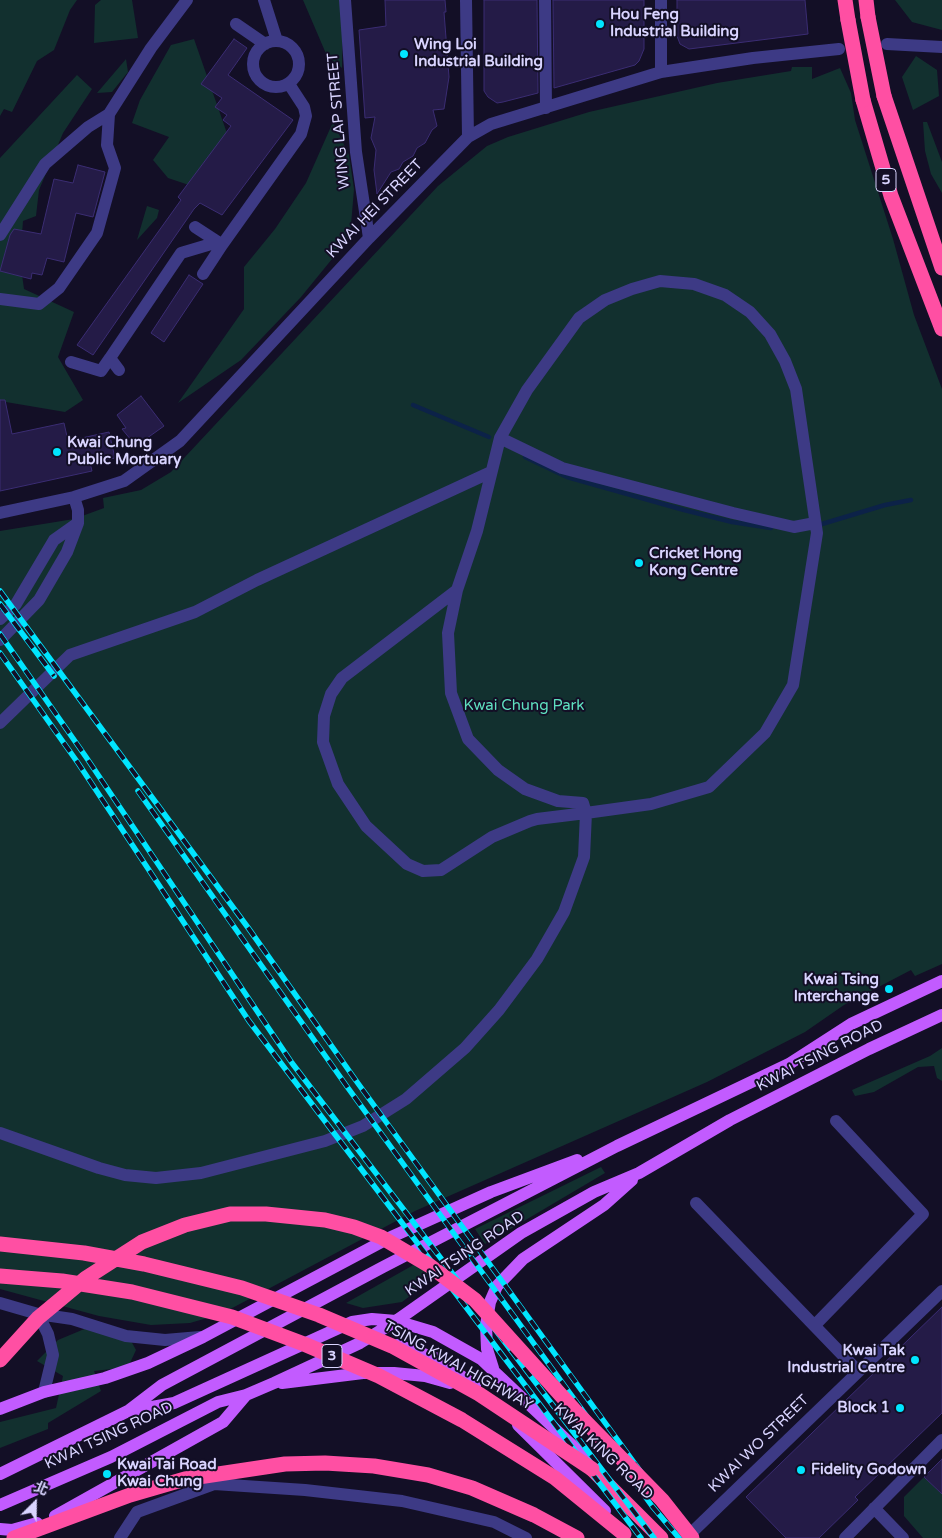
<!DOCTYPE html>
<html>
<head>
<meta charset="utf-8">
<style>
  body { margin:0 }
  #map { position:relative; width:942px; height:1538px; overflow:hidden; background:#130f26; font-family:"Varela Round","Noto Sans TC",sans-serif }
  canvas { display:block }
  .north { position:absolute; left:10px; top:1478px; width:50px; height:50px; -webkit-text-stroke:4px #130f26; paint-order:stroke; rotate:23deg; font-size:14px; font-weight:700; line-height:20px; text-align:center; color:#d9d4ff }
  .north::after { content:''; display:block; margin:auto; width:18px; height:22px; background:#d9d4ff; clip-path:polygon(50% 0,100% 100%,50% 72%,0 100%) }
</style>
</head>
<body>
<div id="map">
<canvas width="942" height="1538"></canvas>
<div class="north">北</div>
</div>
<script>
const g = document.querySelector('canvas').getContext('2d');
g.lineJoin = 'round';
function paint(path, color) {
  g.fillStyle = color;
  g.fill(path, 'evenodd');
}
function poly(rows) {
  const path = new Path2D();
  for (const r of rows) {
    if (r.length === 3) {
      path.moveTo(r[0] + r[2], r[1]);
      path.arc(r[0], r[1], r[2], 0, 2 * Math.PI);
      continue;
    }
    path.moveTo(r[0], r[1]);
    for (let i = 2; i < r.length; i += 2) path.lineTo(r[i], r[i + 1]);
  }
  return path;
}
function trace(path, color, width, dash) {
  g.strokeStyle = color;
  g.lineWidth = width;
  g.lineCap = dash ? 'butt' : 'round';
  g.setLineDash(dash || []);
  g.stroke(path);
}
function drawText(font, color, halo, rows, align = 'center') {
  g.font = font + ' "Varela Round",sans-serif';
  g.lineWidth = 4;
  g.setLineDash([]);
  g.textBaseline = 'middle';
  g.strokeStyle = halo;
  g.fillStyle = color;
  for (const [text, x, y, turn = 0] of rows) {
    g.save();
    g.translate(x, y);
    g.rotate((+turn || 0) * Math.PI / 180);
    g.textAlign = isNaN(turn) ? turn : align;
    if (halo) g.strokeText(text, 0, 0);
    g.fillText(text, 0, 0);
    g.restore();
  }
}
paint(poly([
  [0,0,77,0,70,10,54,50,37,61,12,112,4,109,0,116],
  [101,0,132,0,138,38,94,43,95,5],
  [303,0,343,0,342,68,327,56],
  [895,0,942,0,942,30,912,22],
  [194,39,236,159,207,191,168,178,153,160,169,137,132,123,140,100,171,45],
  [916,56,937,70,939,96,913,110,902,77],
  [126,59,128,72,112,92,97,93],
  [792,67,812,67,812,79,840,68,851,93,855,120,893,239,914,315,942,389,942,964,915,976,911,970,844,1005,805,1032,707,1082,415,1211,221,1314,190,1323,151,1325,99,1316,0,1289,0,531,74,519,104,508,103,498,141,490,171,472,438,186,487,146,508,137,589,112,717,83,791,71],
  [77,75,92,89,63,133,39,190,36,216,23,221,20,260,24,289,74,312,58,357,83,400,65,412,0,401,0,158],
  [333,122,349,155,354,189,350,237,301,297,241,360,178,403,244,309,244,267,275,229,306,183],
  [923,122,927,122,942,162,942,193,931,174,925,151],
  [147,206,159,210,157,218,137,240],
  [942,1048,942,1081,937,1078,934,1066,918,1067,874,1092,855,1096,852,1090,930,1056],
  [601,1167,605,1173,485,1244,475,1229],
  [417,1263,438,1275,402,1302,363,1308,346,1303],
  [94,1325,125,1330,136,1350,130,1363,121,1368,94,1371,101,1391,48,1423,48,1429,0,1448,0,1422,56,1408,63,1376,37,1361,58,1340],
  [924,1477,942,1494,942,1538,923,1538,904,1516,904,1497]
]), '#12302f');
trace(poly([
  [413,405,489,437],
  [525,457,567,477,684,510,732,522,771,528],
  [822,524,885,505,911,500]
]), '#0c2248', 4.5);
const building = poly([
  [385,0,445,0,446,12,444,12,449,77,444,109,433,110,437,126,432,130,425,143,417,148,413,156,403,162,399,169,391,172,377,194,374,170,376,150,371,138,375,117,365,118,359,30,386,26,385,0],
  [484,0,537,0,538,93,503,102,497,103,488,97,484,91,484,0],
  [553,0,644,0,644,49,639,61,635,65,554,88,553,0],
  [677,0,805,0,808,34,689,49,680,44,677,36,677,0],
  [234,39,247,48,228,75,293,120,222,215,200,203,194,209,93,355,77,345,181,200,178,197,231,126,223,120,227,115,215,107,222,98,201,84,234,39],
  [78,165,105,172,93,217,76,213,64,262,47,258,42,275,32,273,31,279,0,271,10,235,14,229,41,234,54,179,73,183,78,165],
  [189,275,203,284,164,342,151,333,189,275],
  [141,396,164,426,136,446,122,429,126,428,117,415,141,396],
  [0,400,5,400,12,434,64,423,68,441,109,432,115,458,90,463,92,471,0,491,0,400],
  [942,1307,942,1413,855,1497,858,1500,819,1538,786,1538,746,1497,942,1307],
  [942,1459,942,1494,924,1477,942,1459]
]);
paint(building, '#241b47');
trace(building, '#3b2d73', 1);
trace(poly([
  [264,0,277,41],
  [345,0,356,152,369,238],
  [466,0,468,137],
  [545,0,546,108],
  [661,0,661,72],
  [236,24,265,44],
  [276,64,23],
  [887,44,942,47],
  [109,114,151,48,187,0],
  [195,227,218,242],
  [0,235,45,164,88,127,109,114,107,145,115,168,97,233,59,288,39,304,0,299],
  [203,274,222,245],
  [71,362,101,371,110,358],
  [119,370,110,358,181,253,218,242,222,245,301,134,306,116,304,107,289,84],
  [500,438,562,468,733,513,794,527,815,523],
  [0,513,74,497,124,481,180,441,369,238,468,137,491,124,661,72,753,58,839,49],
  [0,619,16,604,54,540,78,523],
  [0,640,39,600,67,552,78,523,78,510,74,497],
  [0,723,70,655,195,612,257,580,491,472],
  [0,1133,99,1168,125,1175,156,1178,201,1173,325,1141,363,1126,406,1099,465,1048,499,1010,537,959,564,912,584,857,586,813,583,803,558,801,525,789,498,770,468,739,451,693,448,633,457,590,477,531,500,438,527,390,579,318,605,300,632,289,660,281,694,284,725,295,750,312,770,334,785,361,796,389,817,533,793,685,765,733,709,787,651,804,586,813,537,819,530,821,492,837,441,870,423,871,407,864,366,826,338,784,323,742,324,716,331,694,342,678,457,590],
  [696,1203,858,1371],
  [0,1303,38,1314,72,1319,126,1336,165,1340,200,1337],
  [38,1314,48,1334,53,1355,44,1392],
  [815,1325,923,1214,836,1121],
  [874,1508,903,1538],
  [120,1538,137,1512,214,1484,305,1490,402,1501,494,1522,526,1538],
  [686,1538,942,1291],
  [845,1538,942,1440]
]), '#3d3a85', 12);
trace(poly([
  [397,1345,438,1359,475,1386],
  [493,1368,487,1349,486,1325,490,1302,497,1286,523,1259,604,1205,632,1180],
  [282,1383,363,1373,394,1373,425,1376,450,1383],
  [0,1409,44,1392,105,1378,148,1363,203,1337,389,1238,491,1192,577,1160],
  [130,1411,174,1403,352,1322,372,1319,396,1321,433,1332,481,1359,591,1463],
  [518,1425,605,1511],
  [0,1474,128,1411,162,1385,383,1267,617,1146,789,1064,851,1024,942,981],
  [0,1505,111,1457,218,1402,246,1395,274,1383,360,1343,396,1321,521,1233,594,1192,639,1173,730,1120,869,1049,942,1015],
  [55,1516,223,1422,246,1395],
  [0,1529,12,1530,37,1523]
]), '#c25bff', 12);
trace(poly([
  [845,0,848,20],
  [866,0,868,17],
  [884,96,942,268],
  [863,100,891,196,942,329],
  [592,1469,661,1538],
  [14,1538,130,1495,185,1479,285,1464,325,1463,374,1466,428,1475,472,1488,534,1515,577,1538]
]), '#ff4fa3', 15);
const rail = poly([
  [0,591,249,929,357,1082,689,1538],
  [0,604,54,676],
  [0,634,86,757,292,1063,654,1538],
  [0,653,78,763,249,1021,641,1538],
  [138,791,348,1088,652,1506,679,1538]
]);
trace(rail, '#00e5ff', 5.5);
trace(rail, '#130f26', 4, [11]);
trace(poly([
  [868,17,884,96],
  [848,20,863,100],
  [0,1244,84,1253,144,1264,242,1288,319,1315,392,1346,479,1394,592,1469],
  [0,1276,62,1281,132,1292,232,1317,304,1344,379,1376,462,1420,555,1478,624,1534],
  [0,1360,38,1318,86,1278,142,1242,185,1225,230,1214,266,1214,325,1220,354,1227,381,1237,430,1266,475,1300,577,1413,662,1500,692,1538]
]), '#ff4fa3', 15);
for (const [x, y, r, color] of [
  [600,24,5,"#00e5ff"],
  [404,54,5,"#00e5ff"],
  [57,452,5,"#00e5ff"],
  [639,563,5,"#00e5ff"],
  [889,989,5,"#00e5ff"],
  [915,1360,5,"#00e5ff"],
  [900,1408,5,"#00e5ff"],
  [801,1470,5,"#00e5ff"],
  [107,1474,5,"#00e5ff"]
]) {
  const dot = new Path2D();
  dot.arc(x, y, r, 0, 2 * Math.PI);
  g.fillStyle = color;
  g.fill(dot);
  trace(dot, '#130f26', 2);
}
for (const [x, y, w] of [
  [886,180,20],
  [332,1356,20]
]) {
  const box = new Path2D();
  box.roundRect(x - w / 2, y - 11.5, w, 23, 4);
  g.fillStyle = '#130f26';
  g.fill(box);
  trace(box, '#d9d4ff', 1);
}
drawText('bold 14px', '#d9d4ff', null, [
  ["5",886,180],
  ["3",332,1356]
]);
drawText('bold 15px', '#d9d4ff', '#130f26', [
  ["Hou Feng",610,15],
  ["Industrial Building",610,32],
  ["Wing Loi",414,45],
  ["Industrial Building",414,62],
  ["Kwai Chung",67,443],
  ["Public Mortuary",67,460],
  ["Cricket Hong",649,554],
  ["Kong Centre",649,571],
  ["Kwai Tsing",879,980,"right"],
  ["Interchange",879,997,"right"],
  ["Kwai Tak",905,1351,"right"],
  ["Industrial Centre",905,1368,"right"],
  ["Block 1",890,1408,"right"],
  ["Kwai Tai Road",117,1465],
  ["Kwai Chung",117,1482],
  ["Fidelity Godown",811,1470]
], 'left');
drawText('15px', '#d9d4ff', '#130f26', [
  ["WING LAP STREET",339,121,-95],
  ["KWAI HEI STREET",375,209,-46],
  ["KWAI TSING ROAD",820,1056,-27],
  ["KWAI TSING ROAD",465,1254,-34],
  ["TSING KWAI HIGHWAY",458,1366,29],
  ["KWAI TSING ROAD",109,1436,-25],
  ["KWAI WO STREET",759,1444,-44],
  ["KWAI KING ROAD",603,1452,44]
]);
drawText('15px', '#5fe0c0', '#130f26', [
  ["Kwai Chung Park",524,706]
]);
</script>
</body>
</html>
